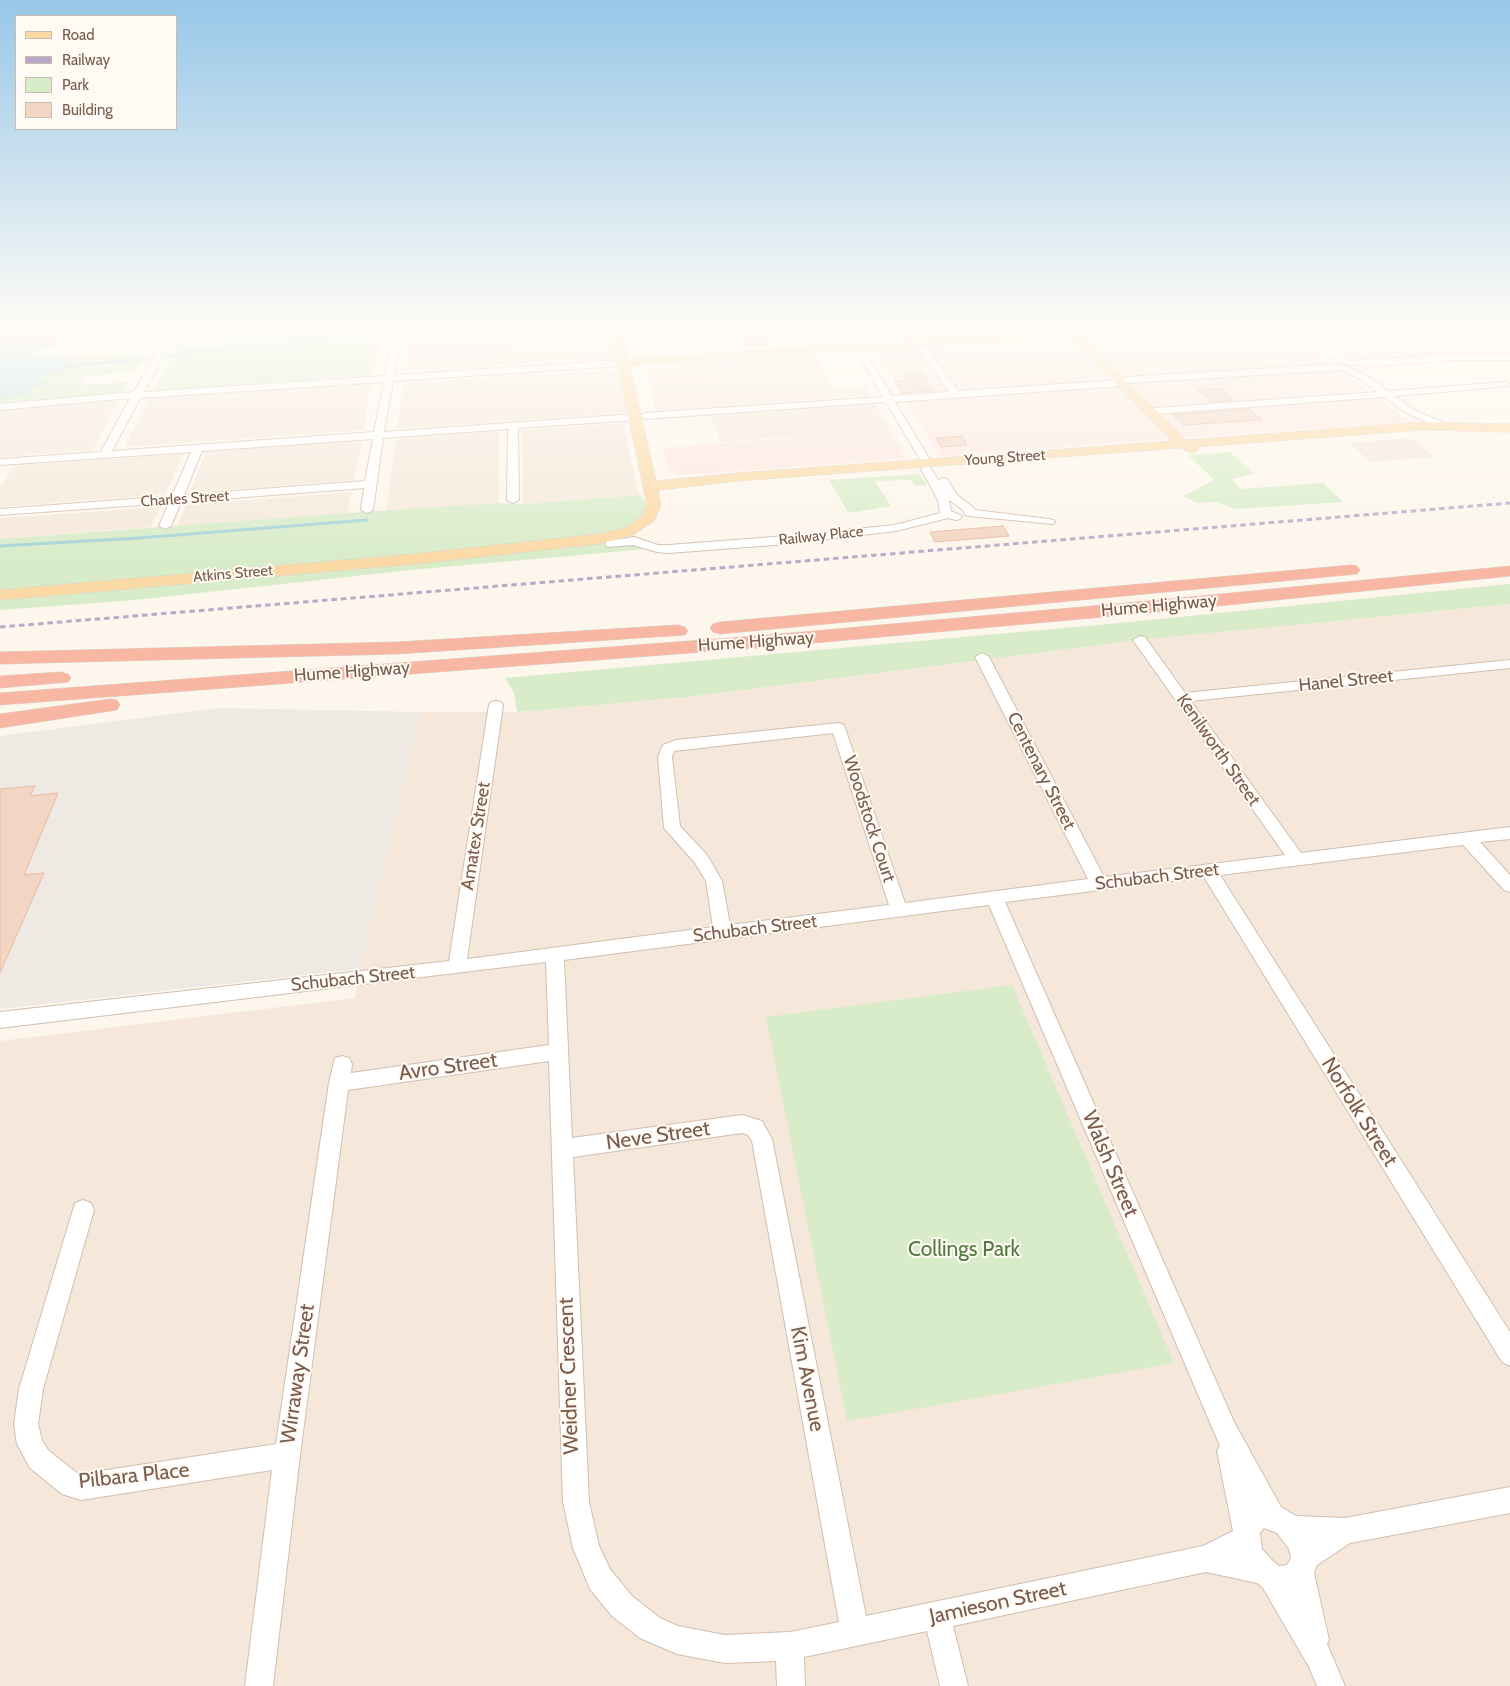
<!DOCTYPE html>
<html>
<head>
<meta charset="utf-8">
<style>
  body { margin:0 }
  #map { position:relative; width:1510px; height:1686px; overflow:hidden; background:#fdf6ec; font-family:Cabin,sans-serif }
  canvas { display:block }
  .legend { position:absolute; left:15px; top:15px; width:162px; height:115px; box-sizing:border-box; background:#fffaf3; border:1px solid #cabbb1; margin:0; padding:6px 9px; list-style:none; font-size:15px; color:#7a5c4d }
  .legend li { display:flex; align-items:center; gap:10px; height:25px }
  .legend b { width:25px; border:1px solid #cabbb1 }
</style>
</head>
<body>
<div id="map">
<canvas width="1510" height="1686"></canvas>
<ul class="legend">
<li><b style="height:6px;background:#fbd9a5"></b>Road</li>
<li><b style="height:6px;background:#b9a8c9"></b>Railway</li>
<li><b style="height:14px;background:#d8ecc9"></b>Park</li>
<li><b style="height:14px;background:#f3d5c3"></b>Building</li>
</ul>
</div>
<script>
const g = document.querySelector('canvas').getContext('2d');
g.lineJoin = 'round';
function paint(path, color) {
  g.fillStyle = color;
  g.fill(path, 'evenodd');
}
function poly(rows) {
  const path = new Path2D();
  for (const r of rows) {
    path.moveTo(r[0], r[1]);
    for (let i = 2; i < r.length; i += 2) path.lineTo(r[i], r[i + 1]);
  }
  return path;
}
function trace(path, color, width, dash) {
  g.strokeStyle = color;
  g.lineWidth = width;
  g.lineCap = dash ? 'butt' : 'round';
  g.setLineDash(dash || []);
  g.stroke(path);
}
function drawText(font, color, halo, rows, align = 'center') {
  g.font = font + ' Cabin,sans-serif';
  g.lineWidth = 4;
  g.setLineDash([]);
  g.textBaseline = 'middle';
  g.strokeStyle = halo;
  g.fillStyle = color;
  for (const [text, x, y, turn = 0] of rows) {
    g.save();
    g.translate(x, y);
    g.rotate((+turn || 0) * Math.PI / 180);
    g.textAlign = isNaN(turn) ? turn : align;
    if (halo) g.strokeText(text, 0, 0);
    g.fillText(text, 0, 0);
    g.restore();
  }
}
paint(poly([
  [4,327,160,327,157,332,116,334,111,340,152,339,147,348,51,355,60,342,51,341,0,343,0,332],
  [188,327,228,327,221,344,177,347],
  [350,327,383,327,381,334,341,336,343,332],
  [568,327,610,327,616,357,405,371,408,354,435,353,434,356,510,352,509,342,568,339],
  [816,356,834,388,865,386,870,396,656,411,651,389,719,384,712,363],
  [618,370,627,413,397,429,403,383],
  [370,384,364,430,125,447,149,399],
  [118,401,93,450,0,457,0,409],
  [875,404,891,430,720,442,711,416],
  [623,423,639,495,523,504,522,430],
  [499,431,499,503,386,512,396,439],
  [1411,438,1435,457,1371,462,1348,443],
  [362,441,354,480,190,493,205,452],
  [183,454,166,494,0,507,0,488,14,466],
  [352,492,347,513,177,526,186,505],
  [160,507,151,527,0,539,0,518],
  [1510,604,1510,1686,0,1686,0,1041,355,998,362,958,421,712,517,712,688,697,1140,640]
]), '#f5e8da');
paint(poly([
  [1011,327,1281,327,1411,423,1261,432,940,456,876,352,1030,342],
  [1309,327,1504,327,1510,331,1510,351,1356,362],
  [712,363,719,384,651,389,646,369,651,367],
  [891,430,905,455,903,459,681,475,668,469,664,448]
]), '#fde8e0');
paint(poly([
  [568,327,569,339,510,342,510,352,434,357,434,353,408,354,412,328],
  [218,708,421,712,360,969,0,1009,0,736]
]), '#efe9e4');
paint(poly([
  [862,327,1011,327,1015,331,870,341]
]), '#f3e8fa');
paint(poly([
  [228,327,344,327,342,336,381,334,373,375,155,390,177,347,221,344],
  [144,353,134,372,84,376,77,385,129,382,122,393,0,403,0,399,31,392,30,389,45,383,46,381,36,380,40,376,73,367,75,363,65,357],
  [1230,452,1254,474,1232,479,1241,489,1323,483,1343,502,1236,509,1215,502,1197,503,1183,496,1214,480,1188,455],
  [920,474,927,485,916,486,910,480,875,481,891,506,856,512,848,512,829,480],
  [639,495,646,501,646,513,633,526,614,533,647,549,411,570,135,600,0,610,0,539,347,513,499,503,523,504],
  [1510,584,1510,604,1140,640,688,697,517,712,514,693,505,678,1120,623],
  [1012,985,1174,1363,847,1421,766,1017]
]), '#d8ecc9');
const water = poly([
  [51,341,60,342,57,345,38,350,25,355,24,358,51,355,65,357,75,363,73,367,40,376,37,380,46,382,31,389,31,392,0,399,0,343,51,341]
]);
paint(water, '#bfe3e8');
trace(water, '#a5d3da', 1);
trace(poly([
  [166,357,194,351,317,343,342,327],
  [69,366,145,359]
]), '#a5d3da', 2.5);
trace(poly([
  [0,546,139,538,367,520]
]), '#a5d3da', 3);
const building = poly([
  [737,327,769,327,775,340,767,344,746,346,737,327],
  [922,374,934,391,902,393,894,381,910,380,906,375,922,374],
  [1222,389,1234,400,1211,402,1198,390,1222,389],
  [1249,409,1262,420,1184,425,1173,415,1249,409],
  [962,436,967,445,941,447,936,438,962,436],
  [1003,526,1009,536,935,542,930,532,1003,526],
  [35,786,30,796,58,793,24,875,44,873,0,973,0,789,35,786]
]);
paint(building, '#f3d5c3');
trace(building, '#e6bba3', 1);
const minor = poly([
  [170,327,178,327,144,392,385,376,394,327,402,327,394,375,623,360,628,363,623,366,393,381,384,432,635,414,640,417,635,420,518,428,519,500,513,503,507,500,508,429,383,438,373,510,367,513,361,510,364,488,181,502,171,526,165,529,159,526,169,503,0,515,0,509,172,496,191,452,0,465,0,459,101,452,130,398,0,410,0,404,134,392,170,327],
  [384,382,374,432,112,451,140,398,384,382],
  [373,439,365,481,184,495,202,451,373,439],
  [842,327,850,327,892,396,949,392,915,344,919,341,922,342,958,391,1120,380,1125,377,1340,364,1366,375,1388,391,1506,382,1509,383,1510,386,1395,396,1414,410,1447,424,1447,428,1443,429,1408,414,1384,397,1155,414,1150,411,1155,408,1377,392,1360,379,1341,370,1127,383,1122,386,895,402,932,463,927,466,930,467,938,480,943,478,947,479,957,495,973,507,975,510,1049,519,1053,520,1055,522,1053,524,969,516,965,515,963,510,949,500,951,511,960,515,962,517,960,519,956,520,948,518,896,531,787,544,669,553,657,552,633,545,607,547,605,544,607,541,634,537,658,545,669,545,787,536,895,525,940,513,938,500,921,469,926,466,922,463,886,402,645,419,640,416,645,413,883,397,842,327],
  [1287,327,1297,327,1350,361,1456,354,1510,354,1510,360,1456,360,1374,366,1346,365,1328,356,1287,327],
  [1140,636,1145,637,1185,693,1510,660,1510,668,1191,701,1301,853,1510,827,1510,839,1480,842,1510,875,1510,892,1504,890,1463,845,1220,875,1510,1332,1510,1366,1502,1362,1204,877,1005,902,1234,1422,1281,1507,1296,1516,1345,1518,1510,1487,1510,1513,1350,1543,1317,1565,1314,1573,1329,1640,1327,1644,1345,1686,1317,1686,1309,1667,1263,1588,1257,1583,1206,1572,953,1626,968,1686,940,1686,927,1631,804,1657,805,1686,777,1686,776,1661,725,1663,677,1654,640,1638,612,1616,590,1589,573,1548,563,1502,549,1061,348,1090,300,1455,273,1686,245,1686,272,1470,81,1500,62,1494,30,1468,17,1444,14,1424,19,1389,75,1203,83,1200,91,1203,94,1210,43,1389,38,1424,42,1440,48,1450,77,1473,81,1474,276,1444,329,1083,335,1058,342,1056,349,1058,352,1064,351,1073,549,1045,546,962,0,1028,0,1012,449,961,489,705,491,702,496,701,501,702,503,705,467,959,713,927,706,881,695,863,664,828,658,757,663,745,676,740,839,723,844,725,905,903,1088,879,975,657,982,653,989,657,1104,877,1285,855,1133,640,1140,636],
  [833,733,889,905,730,925,722,881,707,855,680,826,672,757,674,751,833,733],
  [989,905,1220,1446,1217,1451,1233,1531,1203,1546,866,1616,772,1139,762,1121,742,1115,572,1138,564,960,989,905],
  [742,1133,748,1135,752,1141,839,1622,790,1632,725,1635,678,1626,660,1618,632,1596,610,1569,599,1546,589,1502,573,1157,742,1133],
  [1264,1528,1277,1533,1289,1549,1291,1558,1287,1565,1279,1566,1273,1561,1262,1549,1260,1533,1264,1528]
]);
const major = poly([
  [612,327,624,327,628,359,1065,330,1062,327,1074,327,1076,330,1115,327,1174,327,1168,330,1081,336,1186,440,1423,422,1510,424,1510,432,1423,430,1196,447,1198,449,1196,452,1191,453,1180,448,738,481,658,490,661,505,654,521,633,535,598,544,414,564,0,600,0,590,414,554,598,534,623,529,642,516,647,505,614,349,612,327],
  [1070,337,1172,441,738,473,656,481,630,366,1070,337]
]);
const highway = poly([
  [1351,565,1357,566,1360,570,1357,574,720,634,713,632,710,628,713,624,720,622,1351,565],
  [1510,566,1510,576,1159,612,769,647,0,705,0,693,769,635,1159,600,1510,566],
  [678,625,685,627,688,631,685,635,397,654,0,664,0,652,397,642,678,625],
  [61,672,68,674,71,678,68,682,0,688,0,676,61,672],
  [110,699,117,700,120,705,117,710,0,728,0,714,110,699]
]);
trace(minor, '#d1beb0', 2);
trace(major, '#dad1cd', 1);
trace(highway, '#dad1cd', 1);
paint(minor, '#fff');
paint(major, '#fbd9a5');
paint(highway, '#f7b7a3');
trace(poly([
  [0,627,1510,503]
]), '#b9a8c9', 3, [5.5, 4]);
const sky = g.createLinearGradient(0, 0, 0, 563);
sky.addColorStop(0, '#97c7e8');
sky.addColorStop(0.58, '#fefbf6');
sky.addColorStop(1, '#fefbf600');
g.fillStyle = sky;
g.fillRect(0, 0, 1510, 563);
drawText('15px', '#7a5c4d', '#fffaf3', [
  ["Young Street",1005,458,-4],
  ["Charles Street",185,499,-4],
  ["Railway Place",821,536,-6],
  ["Atkins Street",233,574,-5]
]);
drawText('18px', '#7a5c4d', '#fffaf3', [
  ["Hume Highway",1159,606,-5],
  ["Hume Highway",756,642,-4],
  ["Hume Highway",352,672,-4],
  ["Hanel Street",1346,681,-6],
  ["Kenilworth Street",1218,750,55],
  ["Centenary Street",1041,771,63],
  ["Woodstock Court",869,819,72],
  ["Amatex Street",476,836,-81],
  ["Schubach Street",1157,877,-7],
  ["Schubach Street",755,929,-7],
  ["Schubach Street",353,979,-6]
]);
drawText('21px', '#7a5c4d', '#fffaf3', [
  ["Avro Street",448,1067,-8],
  ["Norfolk Street",1359,1112,58],
  ["Neve Street",658,1136,-8],
  ["Walsh Street",1110,1164,67],
  ["Wirraway Street",298,1374,-82],
  ["Weidner Crescent",569,1376,-92],
  ["Kim Avenue",807,1379,79],
  ["Pilbara Place",134,1476,-6],
  ["Jamieson Street",998,1603,-12]
]);
drawText('21px', '#537a41', '#fffaf3', [
  ["Collings Park",964,1250]
]);
</script>
</body>
</html>
